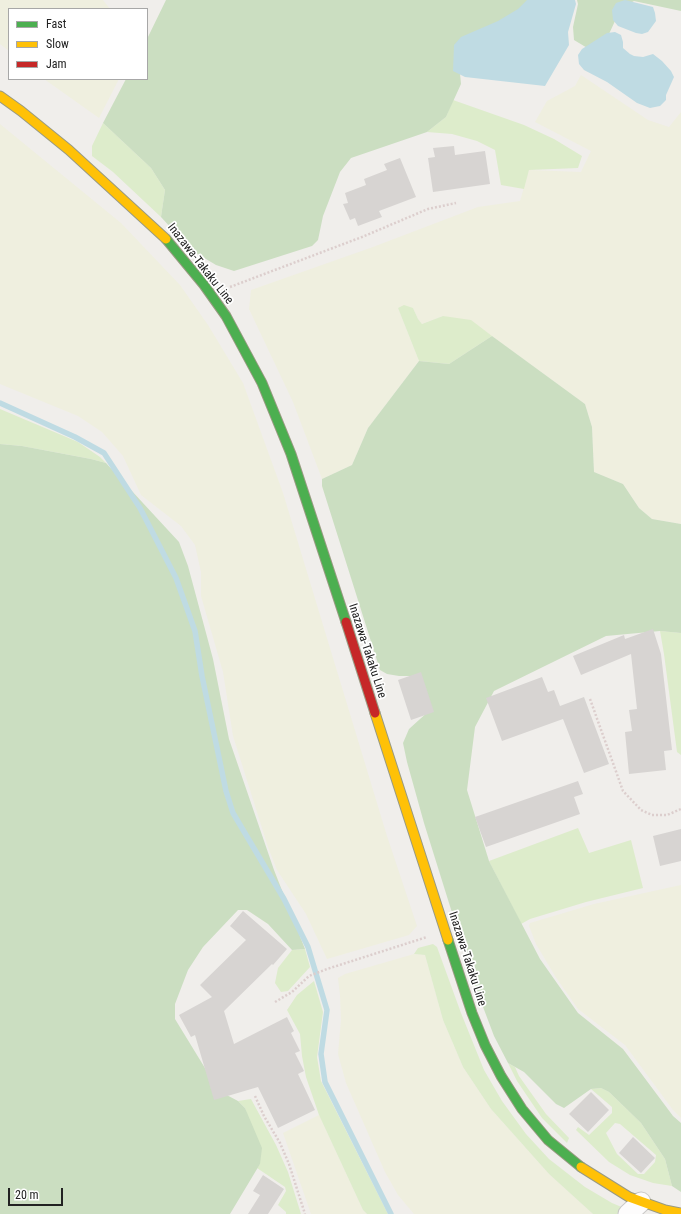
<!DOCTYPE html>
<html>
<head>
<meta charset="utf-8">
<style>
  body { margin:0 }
  #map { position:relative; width:681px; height:1214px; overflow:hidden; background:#f0eeeb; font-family:"Roboto Condensed",sans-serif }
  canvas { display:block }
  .legend { position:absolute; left:8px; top:8px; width:140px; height:72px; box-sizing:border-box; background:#fff; border:1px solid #a7a7a7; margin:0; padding:5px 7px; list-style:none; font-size:12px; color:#222 }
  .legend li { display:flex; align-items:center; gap:8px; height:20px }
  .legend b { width:20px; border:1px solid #a7a7a7 }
  .scale { position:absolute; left:8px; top:1188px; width:55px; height:18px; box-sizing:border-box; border:2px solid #222; border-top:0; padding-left:5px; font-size:12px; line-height:14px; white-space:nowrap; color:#222; -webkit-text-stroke:3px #fff; paint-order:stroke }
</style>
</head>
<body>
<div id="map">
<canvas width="681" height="1214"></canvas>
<ul class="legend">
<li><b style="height:5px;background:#4caf50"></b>Fast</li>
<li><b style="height:5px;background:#ffc107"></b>Slow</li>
<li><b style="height:5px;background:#c62828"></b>Jam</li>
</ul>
<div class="scale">20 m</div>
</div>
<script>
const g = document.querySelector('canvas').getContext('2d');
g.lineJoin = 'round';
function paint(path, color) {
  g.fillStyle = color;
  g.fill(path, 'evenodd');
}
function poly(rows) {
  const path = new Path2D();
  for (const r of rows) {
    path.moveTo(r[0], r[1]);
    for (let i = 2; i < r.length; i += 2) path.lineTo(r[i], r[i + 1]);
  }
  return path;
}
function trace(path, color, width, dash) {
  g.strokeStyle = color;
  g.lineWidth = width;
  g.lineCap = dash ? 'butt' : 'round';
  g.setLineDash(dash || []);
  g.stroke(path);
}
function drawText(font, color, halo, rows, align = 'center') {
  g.font = font + ' "Roboto Condensed",sans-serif';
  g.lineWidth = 3.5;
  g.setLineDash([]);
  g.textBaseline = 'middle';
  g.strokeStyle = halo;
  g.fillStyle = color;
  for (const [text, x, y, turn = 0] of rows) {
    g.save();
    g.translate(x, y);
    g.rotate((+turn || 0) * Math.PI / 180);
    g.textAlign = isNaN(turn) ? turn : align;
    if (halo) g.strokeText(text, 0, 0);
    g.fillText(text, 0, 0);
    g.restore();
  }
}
paint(poly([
  [0,0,103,0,110,9,9,9,9,51,0,44],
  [581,75,648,120,669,127,681,112,681,524,652,519,639,508,623,484,594,472,592,427,585,404,486,332,443,316,422,324,418,319,413,308,398,308,419,361,368,428,352,465,322,479,293,402,249,309,251,290,373,247,478,207,520,201,529,170,581,172,591,151,535,122,547,101,575,86],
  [44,79,119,79,99,118],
  [0,124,121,223,180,285,208,325,243,383,283,493,387,836,417,926,409,935,327,959,306,914,277,870,268,847,233,736,223,672,201,596,201,572,195,545,181,526,141,495,123,456,102,432,78,416,0,384],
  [681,885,681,1118,673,1110,625,1045,578,1009,555,976,536,944,529,926,530,923,594,904],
  [414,954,425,955,443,1020,463,1067,491,1109,549,1174,593,1214,414,1214,398,1195,385,1172,346,1083,338,1054,341,1020,340,995,338,978,345,974],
  [319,1115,363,1210,367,1214,311,1214,283,1133]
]), '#efefdf');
paint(poly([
  [453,100,524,125,554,139,582,156,578,168,529,170,524,189,501,185,495,150,477,141,452,134,427,132,446,117],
  [103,123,151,168,165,190,161,217,113,172,92,156,92,146],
  [404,305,413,308,418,319,422,324,443,316,471,320,492,336,449,364,419,361,398,308],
  [0,409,78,442,100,457,106,463,91,459,22,446,0,444],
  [660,631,681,633,681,755,677,752,664,654],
  [578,828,589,853,631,840,643,888,586,902,530,919,521,924,489,861],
  [433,944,437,947,461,1013,484,1070,502,1101,526,1134,549,1159,585,1187,612,1203,624,1208,617,1214,593,1214,549,1174,491,1109,463,1067,443,1020,425,955,414,954,418,948],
  [305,949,310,967,288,991,281,992,275,983,278,968,292,950],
  [314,981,323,1012,317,1057,321,1081,388,1214,367,1214,363,1210,319,1115,306,1077,302,1056,300,1034,287,1010,297,995],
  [508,1063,515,1067,519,1076,546,1114,569,1138,567,1143,542,1118,517,1081],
  [601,1088,609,1092,641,1123,665,1159,672,1186,653,1183,630,1175,609,1162,576,1130,578,1127,589,1135,612,1113,612,1107,591,1089],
  [615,1123,620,1124,656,1155,655,1162,644,1174,638,1174,617,1154,606,1133],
  [251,1099,276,1145,288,1172,301,1214,286,1214,286,1212,278,1205,286,1191,285,1187,257,1168,260,1164,245,1108,238,1101]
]), '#ddeccb');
paint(poly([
  [166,0,534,0,459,63,461,84,446,117,427,132,351,158,340,172,323,216,318,240,312,246,234,271,216,265,191,250,161,217,165,190,151,168,103,123,126,79,147,79,147,39],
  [577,0,681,0,681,11,634,1,621,8,609,34,589,49,574,40,573,27,578,4],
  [492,336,585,404,592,427,594,472,623,484,639,508,652,519,681,524,681,633,660,631,606,636,494,691,475,727,467,790,489,861,540,959,578,1013,623,1049,673,1116,681,1123,681,1192,672,1186,665,1159,641,1123,609,1092,601,1088,591,1089,564,1108,556,1104,524,1072,508,1063,494,1036,474,983,424,823,407,762,403,743,409,729,430,710,419,676,399,676,387,674,380,670,322,486,322,479,352,465,368,428,419,361,449,364],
  [0,444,22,446,91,459,106,463,179,542,188,566,213,659,229,739,274,870,305,949,292,950,268,924,247,910,238,910,203,947,188,970,175,1004,175,1019,219,1091,238,1101,245,1108,262,1148,260,1164,230,1214,0,1214]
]), '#cbdec1');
paint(poly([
  [527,0,575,0,576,4,568,32,569,45,545,86,465,77,453,71,454,45,461,37,498,21,518,9],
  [625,0,653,7,655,13,656,21,648,32,642,34,636,33,618,26,613,20,612,10,616,3],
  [615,32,621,35,623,42,623,48,630,54,634,56,643,57,653,54,662,61,671,71,674,77,666,95,666,100,660,106,650,108,637,103,607,82,584,70,579,64,578,55,582,49,607,33]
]), '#bfdbe3');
trace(poly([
  [0,403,75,437,104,453,140,508,176,578,195,631,202,676,226,791,233,813,284,899,308,947,327,1010,321,1054,325,1082,391,1214]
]), '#bfdbe3', 5.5);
paint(poly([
  [454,146,455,155,485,151,490,184,433,192,428,158,435,157,433,148],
  [400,158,416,197,379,211,382,217,358,226,355,218,350,220,343,204,348,203,345,193,366,185,364,179,387,170,384,164],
  [653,629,661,654,672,750,664,751,666,770,629,774,625,732,632,731,629,710,637,709,631,654,581,675,573,656,624,635,625,639],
  [421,672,434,712,411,720,398,680],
  [542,677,548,692,554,690,560,706,584,697,609,764,584,773,563,719,502,741,486,698],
  [578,781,583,794,574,797,580,814,486,847,475,817],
  [681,829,681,861,660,866,653,836],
  [243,911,287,949,273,965,272,964,224,1011,234,1044,287,1017,294,1031,291,1033,300,1051,295,1053,304,1071,298,1074,315,1110,278,1128,258,1087,214,1100,195,1035,191,1037,179,1015,212,997,200,985,246,940,230,926],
  [591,1092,609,1110,588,1132,569,1114],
  [633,1137,655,1158,641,1173,619,1153],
  [263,1175,284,1189,268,1214,248,1214,260,1195,253,1191]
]), '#d7d4d2');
const street = poly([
  [628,1214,641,1202]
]);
const fast = poly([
  [166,239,204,285,226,316,262,383,291,454,346,622],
  [448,940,472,1013,485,1045,501,1076,522,1109,548,1140,581,1167]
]);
const slow = poly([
  [0,96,21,111,69,150,166,239],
  [375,713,448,940],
  [581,1167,629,1197,665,1210,681,1213]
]);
const jam = poly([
  [346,622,375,713]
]);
trace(street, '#c9c8c7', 21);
trace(fast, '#999a82', 11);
trace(slow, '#999a82', 11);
trace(jam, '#999a82', 11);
trace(poly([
  [230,287,362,237,428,209,456,203],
  [590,699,623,791,641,810,652,815,667,815,681,809],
  [275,1002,292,992,309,976,327,969,427,937],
  [255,1096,264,1116,280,1143,289,1164,305,1214]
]), '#dccecd', 2.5, [2, 2]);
trace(street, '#fdfcfc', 19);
trace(fast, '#4caf50', 9);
trace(slow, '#ffc107', 9);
trace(jam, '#c62828', 9);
drawText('12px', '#222', '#fff', [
  ["Inazawa-Takaku Line",200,264,52],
  ["Inazawa-Takaku Line",367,651,72],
  ["Inazawa-Takaku Line",467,959,72]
]);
</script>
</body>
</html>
